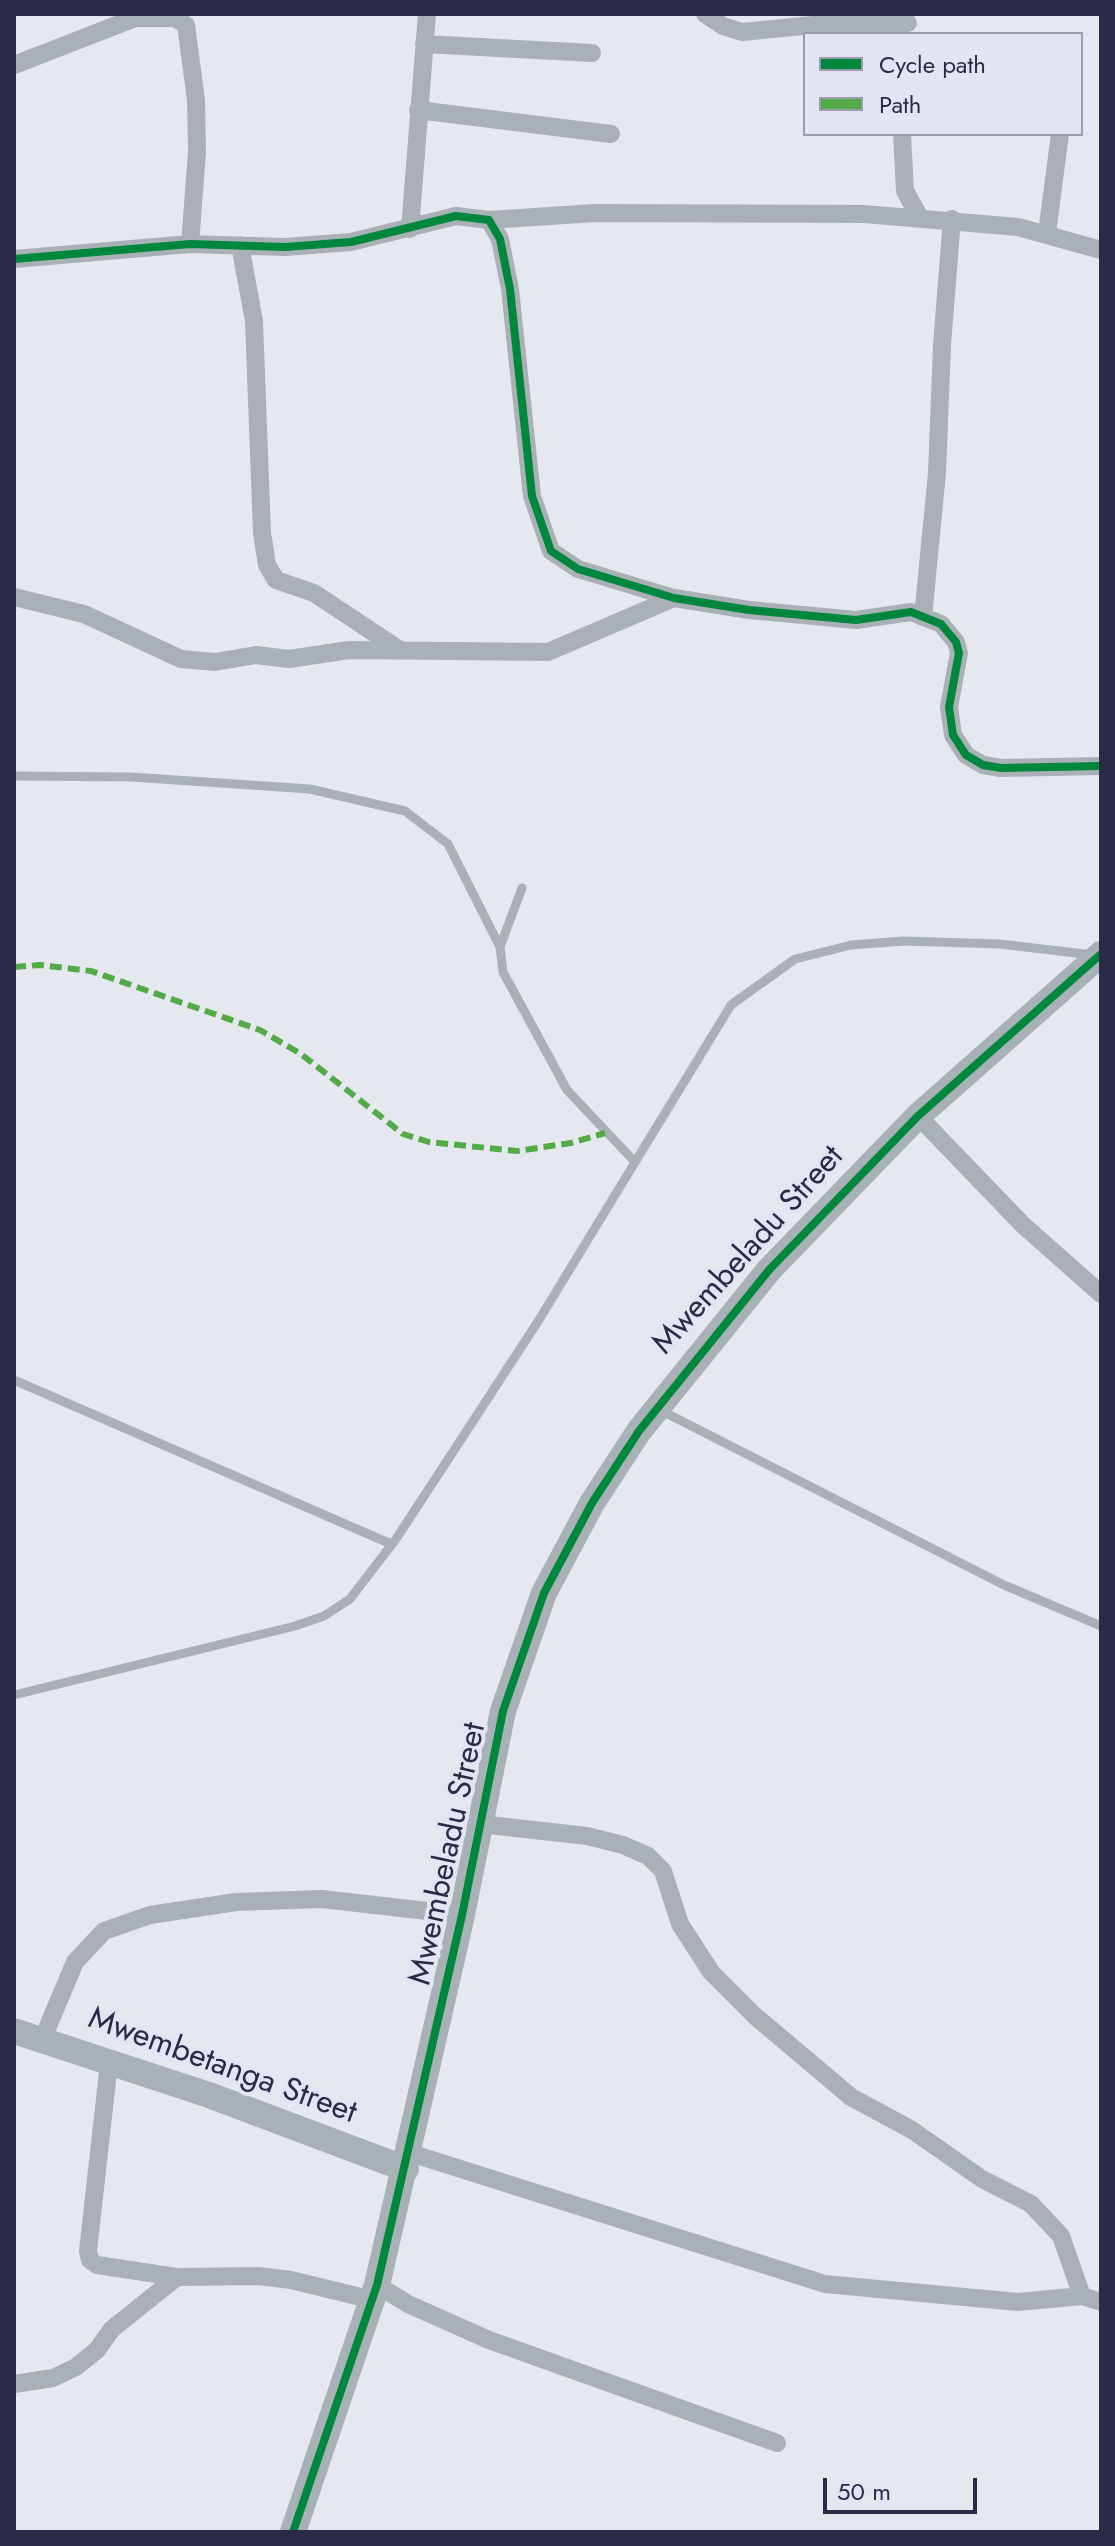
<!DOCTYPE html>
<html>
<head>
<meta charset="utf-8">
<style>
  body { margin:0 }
  #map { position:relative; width:1115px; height:2546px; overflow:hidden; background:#e6e8f0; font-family:Jost,sans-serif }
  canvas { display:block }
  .frame { position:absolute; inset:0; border:16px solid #292b46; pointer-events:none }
  .legend { position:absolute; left:803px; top:32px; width:280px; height:104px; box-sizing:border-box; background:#e3e5f3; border:2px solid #999bae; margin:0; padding:10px 14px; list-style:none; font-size:24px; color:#292b46 }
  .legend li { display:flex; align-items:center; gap:16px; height:40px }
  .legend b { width:40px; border:2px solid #999bae }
  .scale { position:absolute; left:823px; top:2478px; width:154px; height:36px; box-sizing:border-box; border:4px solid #292b46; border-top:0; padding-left:10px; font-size:24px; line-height:28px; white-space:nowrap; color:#292b46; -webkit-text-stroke:6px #e3e5f3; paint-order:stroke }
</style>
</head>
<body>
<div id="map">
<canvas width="1115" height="2546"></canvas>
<div class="frame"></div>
<ul class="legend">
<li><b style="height:10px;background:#00873e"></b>Cycle path</li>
<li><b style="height:10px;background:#53ab47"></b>Path</li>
</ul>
<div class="scale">50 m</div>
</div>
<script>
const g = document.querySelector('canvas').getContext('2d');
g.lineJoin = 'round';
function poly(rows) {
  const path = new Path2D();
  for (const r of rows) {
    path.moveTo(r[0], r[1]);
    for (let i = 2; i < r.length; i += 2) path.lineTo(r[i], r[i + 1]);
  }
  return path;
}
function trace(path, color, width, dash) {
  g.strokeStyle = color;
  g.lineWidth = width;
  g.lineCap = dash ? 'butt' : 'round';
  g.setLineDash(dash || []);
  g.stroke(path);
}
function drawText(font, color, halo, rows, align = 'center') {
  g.font = font + ' Jost,sans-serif';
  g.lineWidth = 8;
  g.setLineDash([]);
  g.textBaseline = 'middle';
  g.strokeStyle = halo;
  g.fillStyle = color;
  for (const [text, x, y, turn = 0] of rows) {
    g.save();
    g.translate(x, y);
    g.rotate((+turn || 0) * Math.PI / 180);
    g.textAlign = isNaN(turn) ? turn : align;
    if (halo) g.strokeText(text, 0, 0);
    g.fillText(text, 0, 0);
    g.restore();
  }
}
trace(poly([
  [14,776,131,777,310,789,405,811,448,844,500,947],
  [522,888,500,947,503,972,567,1090,635,1162],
  [14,1380,391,1544],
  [660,1410,1004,1585,1101,1626],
  [14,1695,295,1626,324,1616,350,1599,396,1539,537,1323,731,1005,795,959,851,945,904,941,1000,944,1093,955]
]), '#a9b1b6', 9);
trace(poly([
  [705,14,723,26,742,32,813,25,908,23],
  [424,44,592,53],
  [14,65,135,18,175,18,186,25,196,100,197,152,190,244],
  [418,110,611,134],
  [902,134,905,191,919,216],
  [489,220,595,213,864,214,1018,227,1101,250],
  [410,229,427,14],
  [1047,233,1060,134],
  [240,245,254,321,262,533,267,565,276,580,314,593,400,650],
  [14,259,190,244,285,247,351,242,456,216,489,220,500,239,510,289,532,496,551,551,578,569,674,598,749,610,856,620,911,612,941,624,956,642,959,653,949,707,953,735,966,755,983,765,1001,768,1101,766],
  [14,597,84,614,181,659,215,662,256,655,289,659,349,650,548,652,674,598],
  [923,617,937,473,942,345,952,219],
  [918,1116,1023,1225,1101,1294],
  [480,1824,587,1836,623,1845,648,1856,663,1871,680,1924,711,1972,755,2016,851,2097,912,2130,982,2179,1031,2204,1061,2236,1082,2296],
  [43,2038,75,1962,104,1931,150,1915,236,1902,322,1899,462,1915],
  [109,2063,88,2251,90,2260,97,2265,177,2277,259,2276,291,2280,373,2300],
  [410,2153,825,2284,1018,2302,1082,2296,1101,2302],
  [377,2285,408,2304,489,2340,777,2443],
  [14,2384,53,2378,76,2367,97,2350,112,2329,177,2277]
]), '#a9b1b6', 18);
trace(poly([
  [14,2031,209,2095,406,2169],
  [293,2532,377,2285,462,1915,503,1711,544,1593,592,1503,639,1431,769,1270,918,1116,1101,954]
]), '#a7b1b6', 26);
trace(poly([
  [14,967,40,965,91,971,260,1030,301,1054,403,1134,429,1142,517,1151,571,1143,605,1133]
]), '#53ab47', 6, [12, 6]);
trace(poly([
  [14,259,190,244,285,247,351,242,456,216,489,220,500,239,510,289,532,496,551,551,578,569,674,598,749,610,856,620,911,612,941,624,956,642,959,653,949,707,953,735,966,755,983,765,1001,768,1101,766],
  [293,2532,377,2285,462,1915,503,1711,544,1593,592,1503,639,1431,769,1270,918,1116,1101,954]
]), '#00873e', 8);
drawText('32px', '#292b46', '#e3e5f3', [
  ["Mwembeladu Street",749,1251,-48],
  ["Mwembeladu Street",449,1854,-78],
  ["Mwembetanga Street",222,2067,20]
]);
</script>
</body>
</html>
